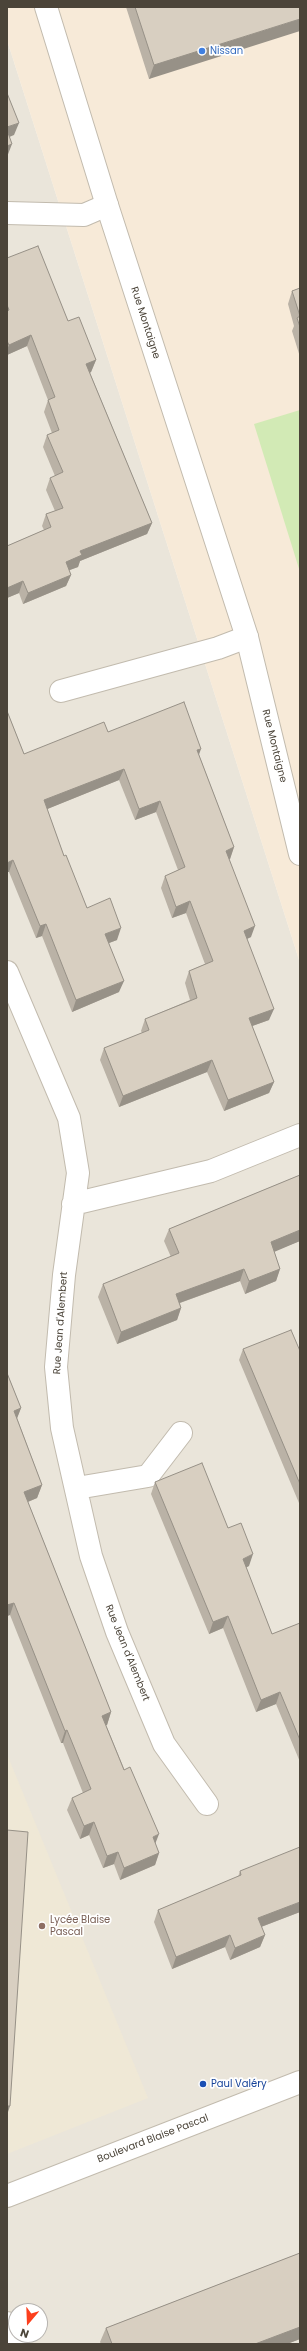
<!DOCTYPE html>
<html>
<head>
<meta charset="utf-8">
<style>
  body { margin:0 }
  #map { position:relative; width:307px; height:2351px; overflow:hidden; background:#f6f3ec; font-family:Poppins,sans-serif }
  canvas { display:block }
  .frame { position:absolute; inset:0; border:8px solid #4b4439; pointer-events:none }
  .north { position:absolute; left:8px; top:2303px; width:40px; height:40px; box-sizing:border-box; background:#fff; border:1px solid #b7b4b0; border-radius:50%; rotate:199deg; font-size:11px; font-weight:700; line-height:16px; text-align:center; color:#4b4439 }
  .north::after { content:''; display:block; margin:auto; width:14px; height:18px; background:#fc3f1d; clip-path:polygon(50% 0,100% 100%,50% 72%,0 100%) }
</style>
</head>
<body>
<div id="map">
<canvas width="307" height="2351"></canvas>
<div class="frame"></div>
<div class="north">N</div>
</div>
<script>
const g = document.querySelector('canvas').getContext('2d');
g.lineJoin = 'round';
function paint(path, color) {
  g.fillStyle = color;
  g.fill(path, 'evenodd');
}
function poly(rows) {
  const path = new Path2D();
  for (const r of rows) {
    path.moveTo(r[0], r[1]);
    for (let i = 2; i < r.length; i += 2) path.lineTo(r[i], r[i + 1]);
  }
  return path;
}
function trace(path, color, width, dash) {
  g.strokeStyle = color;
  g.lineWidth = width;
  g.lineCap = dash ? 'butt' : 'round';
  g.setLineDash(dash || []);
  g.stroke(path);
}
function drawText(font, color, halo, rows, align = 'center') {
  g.font = font + ' Poppins,sans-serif';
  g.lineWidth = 3.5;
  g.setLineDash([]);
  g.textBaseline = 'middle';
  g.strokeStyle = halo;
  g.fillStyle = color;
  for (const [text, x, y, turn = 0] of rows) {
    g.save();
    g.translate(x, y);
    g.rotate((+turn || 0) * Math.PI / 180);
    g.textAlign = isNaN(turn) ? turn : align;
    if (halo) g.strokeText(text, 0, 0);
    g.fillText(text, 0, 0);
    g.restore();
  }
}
paint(poly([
  [7,40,300,963,300,2344,7,2344],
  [16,2311,40,2311,40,2335,16,2335]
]), '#eae5da');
paint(poly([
  [7,7,300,7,300,963,7,40]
]), '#f7ead8');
paint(poly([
  [7,1754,148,2098,7,2154]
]), '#efe8d6');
paint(poly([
  [300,410,300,572,254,424]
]), '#d2eab5');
const minor = poly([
  [7,213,84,215,107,205],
  [61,691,218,648,247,637],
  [7,972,69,1118,78,1173,64,1275,56,1367,62,1428,91,1556,117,1632,164,1744,207,1804],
  [73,1204,211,1171,300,1135],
  [77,1488,148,1476,181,1433],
  [7,2323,18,2344]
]);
const tertiary = poly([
  [46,7,107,205,247,637,300,854],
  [7,2196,300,2082]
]);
trace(minor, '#c2bbae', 24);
trace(tertiary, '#c2bbae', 24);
trace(minor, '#fff', 22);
trace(tertiary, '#fff', 22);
paint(poly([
  [126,7,300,7,149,79],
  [7,258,68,321,96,360,91,372,90,373,152,523,147,534,80,561,78,567,69,570,71,575,66,586,23,604,19,593,7,598,7,546,44,530,42,526,46,514,55,511,46,490,50,478,55,476,43,447,47,435,52,433,44,412,48,400,27,346,7,355],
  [300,288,300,357,292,331,294,326,288,304,292,291],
  [7,711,24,754,108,732,199,755,234,847,230,859,229,859,251,937,247,939,269,1020,252,1026,274,1082,269,1093,224,1111,207,1072,119,1107,100,1060,104,1048,142,1033,141,1031,145,1019,190,1000,185,983,189,971,205,964,186,913,172,918,161,888,165,876,178,870,156,812,135,820,119,780,47,809,64,856,87,908,117,940,109,943,119,992,72,1012,42,936,36,938,9,872,7,872],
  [300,1175,300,1241,274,1251,280,1269,276,1281,245,1294,240,1281,180,1303,181,1308,177,1320,117,1344,98,1297,103,1284,171,1257,164,1241,169,1229],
  [243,1349,300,1351,300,1503,299,1503,239,1360],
  [7,1373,21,1408,17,1418,42,1485,37,1498,28,1502,111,1712,107,1725,106,1725,159,1853,155,1865,120,1880,114,1864,103,1868,89,1835,80,1839,67,1810,72,1798,83,1793,63,1743,61,1743,10,1615,7,1616],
  [155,1482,228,1528,249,1566,246,1567,272,1634,300,1623,300,1762,276,1704,256,1712,223,1628,209,1634,151,1494],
  [240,1871,300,1912,261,1927,265,1935,260,1947,230,1960,225,1947,172,1969,154,1922,158,1910,238,1877],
  [300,2253,300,2339,287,2344,101,2344,100,2342,106,2328]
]), '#bab2a6');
paint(poly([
  [300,19,300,31,149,79,154,65],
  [19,123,14,135,7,138,7,127],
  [12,144,7,157,7,146],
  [31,335,27,346,7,355,7,350,9,345],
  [96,360,91,372,82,376,86,364],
  [152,523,147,534,80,561,78,567,62,573,66,562,80,551],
  [71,575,66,586,23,604,28,593],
  [23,581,19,593,7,598,7,588],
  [201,749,197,760,197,750],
  [124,769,119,780,40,812,44,800],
  [160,801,156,812,135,820,139,809],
  [234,847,230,859,222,862,226,851],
  [13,860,9,872,7,872,7,863],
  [190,901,186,913,172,918,176,907],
  [46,924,42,936,36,938,40,926],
  [255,926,251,937,240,942,244,931],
  [121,928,117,940,101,946,105,934],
  [124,981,119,992,72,1012,76,1000],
  [274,1009,269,1020,244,1029,249,1018],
  [212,1060,207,1072,119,1107,123,1096],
  [274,1082,269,1093,224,1111,228,1100],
  [300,1230,300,1241,267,1255,271,1242],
  [244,1269,240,1281,171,1306,176,1294],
  [280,1269,276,1281,245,1294,249,1281],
  [181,1308,177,1320,117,1344,121,1332],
  [21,1408,16,1421,14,1411],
  [42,1485,37,1498,20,1505,24,1492],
  [253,1554,249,1566,239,1571,243,1559],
  [14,1603,10,1615,7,1616,7,1605],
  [228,1616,223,1628,209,1634,213,1622],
  [280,1692,276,1704,256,1712,261,1700],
  [111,1712,107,1725,98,1728,102,1716],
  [67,1730,63,1743,61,1743,65,1731],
  [94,1822,89,1835,80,1839,84,1826],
  [159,1834,154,1847,153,1837],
  [118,1852,114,1864,103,1868,107,1856],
  [159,1853,155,1865,120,1880,124,1868],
  [300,1902,300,1912,253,1930,258,1918],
  [230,1935,225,1947,172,1969,176,1957],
  [265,1935,260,1947,230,1960,235,1948],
  [7,2106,10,2106,7,2115],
  [300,2327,300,2339,287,2344,255,2344]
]), '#979187');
const building = poly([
  [135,7,300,7,300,19,154,65,135,7],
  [7,93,19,123,7,127,7,93],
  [7,130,12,144,7,146,7,130],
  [38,246,68,321,79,317,96,360,86,364,152,523,80,551,82,555,66,562,71,575,28,593,23,581,7,588,7,546,51,527,46,514,63,508,50,478,63,472,47,435,59,430,48,400,55,397,31,335,9,345,7,341,7,311,9,310,7,305,7,258,38,246],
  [300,288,300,327,297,318,300,316,292,291,300,288],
  [184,702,201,749,197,750,234,847,226,851,255,926,244,931,274,1009,249,1018,274,1082,228,1100,212,1060,123,1096,104,1048,149,1030,145,1019,197,998,189,971,213,961,190,901,176,907,165,876,185,867,160,801,139,809,124,769,44,800,64,856,66,855,87,908,110,898,121,928,105,934,124,981,76,1000,46,924,40,926,13,860,7,863,7,711,24,754,104,722,108,732,184,702],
  [300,1175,300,1230,271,1242,280,1269,249,1281,244,1269,176,1294,181,1308,121,1332,103,1284,179,1253,169,1229,300,1175],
  [291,1330,300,1351,300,1484,243,1349,291,1330],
  [7,1373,21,1408,14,1411,42,1485,24,1492,111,1712,102,1716,124,1770,130,1767,159,1834,153,1837,159,1853,124,1868,118,1852,107,1856,94,1822,84,1826,72,1798,91,1789,67,1730,65,1731,14,1603,7,1605,7,1373],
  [202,1463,228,1528,241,1523,253,1554,243,1559,272,1634,300,1623,300,1740,280,1692,261,1700,228,1616,213,1622,155,1482,202,1463],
  [7,1830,28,1832,10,2106,7,2106,7,1830],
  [300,1847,300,1902,258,1918,265,1935,235,1948,230,1935,176,1957,158,1910,241,1875,240,1871,300,1847],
  [300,2253,300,2327,255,2344,112,2344,106,2328,300,2253]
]);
paint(building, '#d8cfc1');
trace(building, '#979187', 1);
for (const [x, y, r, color] of [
  [202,51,4,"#3f7fe0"],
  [42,1926,4,"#8d6e63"],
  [203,2084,4,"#1a4fb4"]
]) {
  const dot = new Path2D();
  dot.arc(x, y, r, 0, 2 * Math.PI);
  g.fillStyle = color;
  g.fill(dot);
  trace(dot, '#fff', 1.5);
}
drawText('10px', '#366cbe', '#fff', [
  ["Nissan",210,51]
], 'left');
drawText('10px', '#4b4439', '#fff', [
  ["Rue Montaigne",145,323,72],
  ["Rue Montaigne",274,746,76],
  ["Rue Jean d'Alembert",61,1323,-86],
  ["Rue Jean d'Alembert",127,1653,68],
  ["Boulevard Blaise Pascal",153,2139,-21]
]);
drawText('10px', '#785e54', '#fff', [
  ["Lycée Blaise",50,1920],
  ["Pascal",50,1932]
], 'left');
drawText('10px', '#164399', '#fff', [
  ["Paul Valéry",211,2084]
], 'left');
</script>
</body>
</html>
